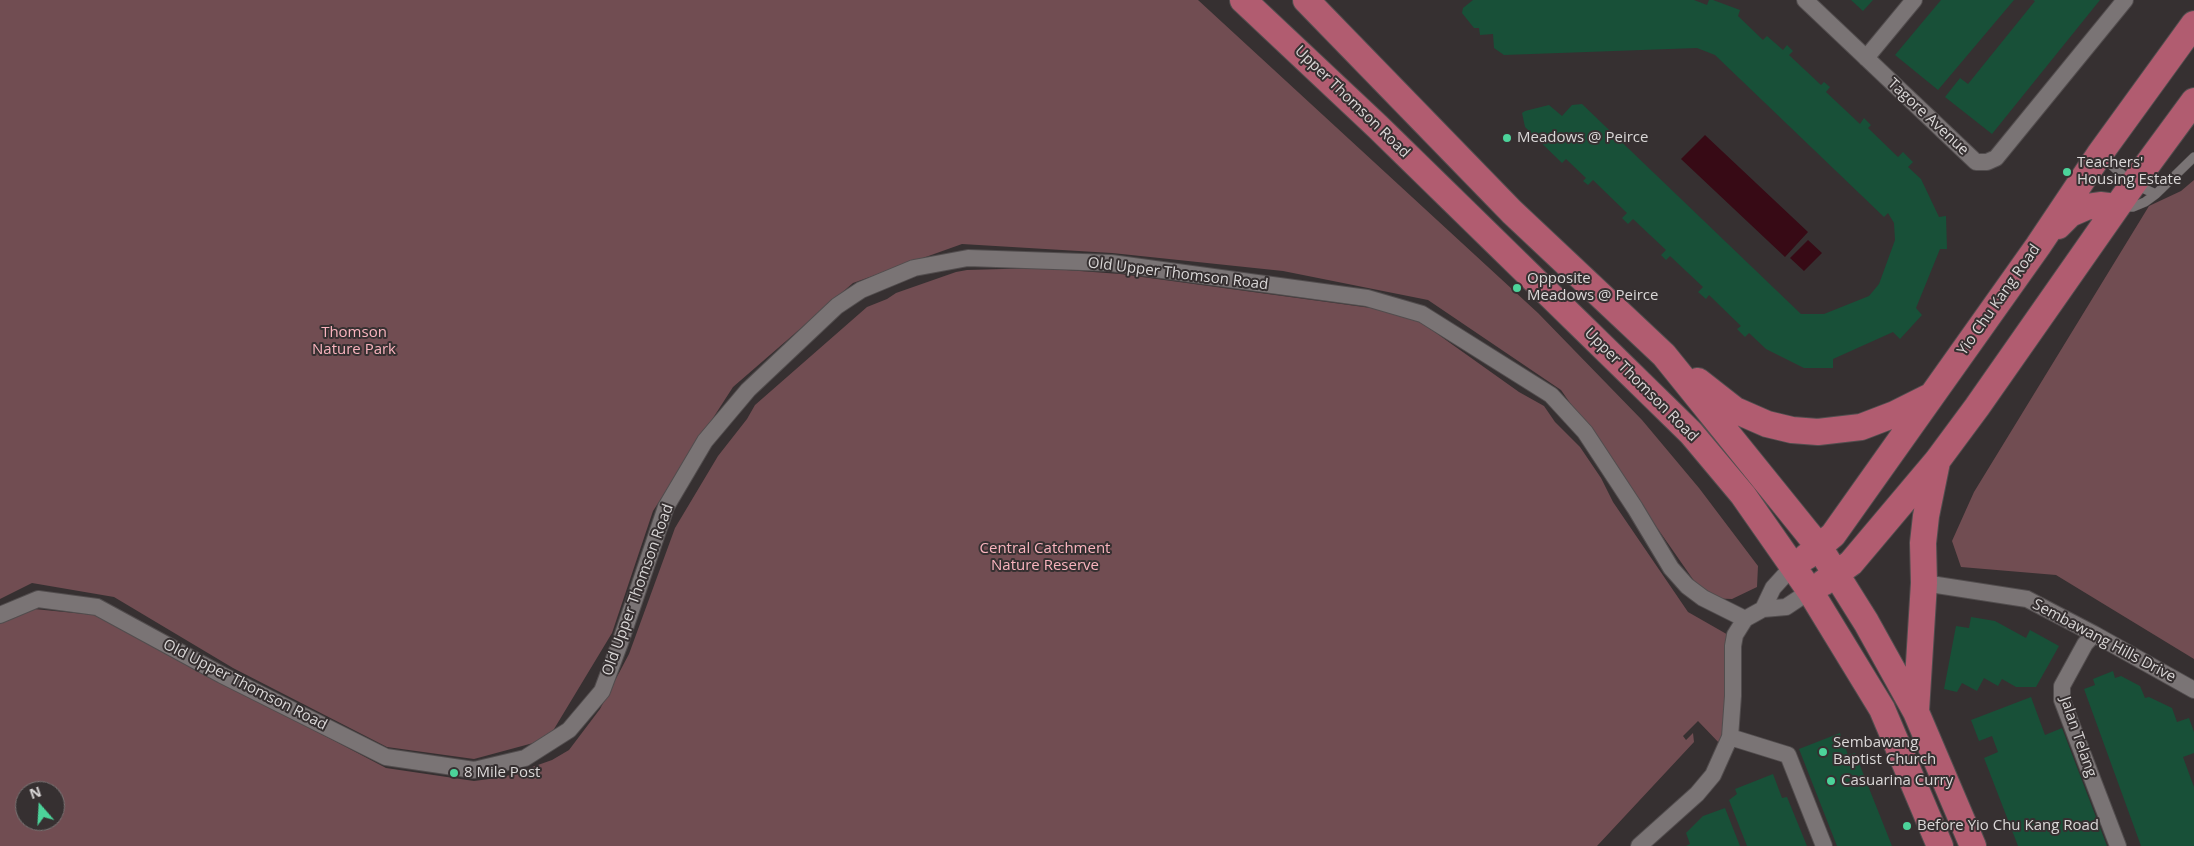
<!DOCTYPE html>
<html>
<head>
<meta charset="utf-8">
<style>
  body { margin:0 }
  #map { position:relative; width:2194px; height:846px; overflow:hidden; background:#363031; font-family:"Open Sans",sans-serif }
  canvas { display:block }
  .north { position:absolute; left:15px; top:781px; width:50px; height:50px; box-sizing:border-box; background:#363031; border:1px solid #787373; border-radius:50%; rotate:341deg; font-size:14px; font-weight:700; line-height:20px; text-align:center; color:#dad7d7 }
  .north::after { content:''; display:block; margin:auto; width:18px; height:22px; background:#4cd39a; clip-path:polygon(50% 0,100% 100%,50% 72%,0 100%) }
</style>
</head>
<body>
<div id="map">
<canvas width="2194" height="846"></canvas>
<div class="north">N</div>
</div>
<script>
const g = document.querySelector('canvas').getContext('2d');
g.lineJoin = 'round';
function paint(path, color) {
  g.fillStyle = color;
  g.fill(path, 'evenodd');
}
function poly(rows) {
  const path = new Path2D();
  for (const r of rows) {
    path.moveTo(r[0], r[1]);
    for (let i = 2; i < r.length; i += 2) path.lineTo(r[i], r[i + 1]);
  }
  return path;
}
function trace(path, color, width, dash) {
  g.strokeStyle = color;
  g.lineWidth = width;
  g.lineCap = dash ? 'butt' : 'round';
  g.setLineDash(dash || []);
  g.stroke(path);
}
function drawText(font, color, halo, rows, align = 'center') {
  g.font = font + ' "Open Sans",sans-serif';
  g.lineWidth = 4;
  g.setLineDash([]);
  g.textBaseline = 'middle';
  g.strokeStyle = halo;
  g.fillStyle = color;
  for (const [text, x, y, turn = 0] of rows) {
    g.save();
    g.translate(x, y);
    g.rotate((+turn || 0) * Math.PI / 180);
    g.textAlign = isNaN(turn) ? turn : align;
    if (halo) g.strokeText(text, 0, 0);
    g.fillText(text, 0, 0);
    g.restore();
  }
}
paint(poly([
  [0,0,1198,0,1538,313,1642,420,1699,488,1758,566,1757,587,1732,599,1706,598,1561,390,1428,300,1283,271,1112,253,962,244,853,283,733,387,653,511,612,633,548,739,474,759,387,747,233,668,114,597,32,583,0,599],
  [2194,180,2194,659,2056,575,1961,567,1952,541,1974,492,2149,206,2181,191],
  [1039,268,1120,274,1408,313,1519,392,1544,406,1555,422,1580,447,1601,478,1613,502,1688,612,1730,636,1722,746,1698,721,1683,736,1686,740,1693,733,1694,742,1597,846,0,846,0,618,24,608,95,615,386,768,474,781,504,777,552,760,569,750,600,709,629,654,675,528,718,456,747,419,755,405,867,307,887,299,896,293,956,272,967,270],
  [25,791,55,791,55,821,25,821]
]), '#714d52');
paint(poly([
  [1705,135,1808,232,1785,257,1681,159],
  [1808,240,1822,253,1804,271,1790,258]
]), '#370a15');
paint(poly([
  [1473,0,1694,0,1707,5,1709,0,1713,0,1740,10,1738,16,1763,40,1767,36,1783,50,1787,45,1793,51,1789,55,1821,85,1824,82,1830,87,1826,92,1860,124,1864,118,1871,125,1868,128,1898,157,1903,152,1913,162,1908,167,1921,179,1939,217,1946,216,1947,249,1940,249,1916,308,1922,315,1900,339,1893,332,1833,359,1833,368,1804,368,1766,349,1749,333,1745,337,1737,329,1741,326,1709,295,1706,299,1698,292,1703,287,1670,256,1666,260,1661,255,1666,250,1633,219,1628,224,1622,218,1627,213,1593,180,1588,185,1583,181,1586,178,1566,159,1562,163,1525,127,1522,113,1525,111,1549,105,1562,116,1572,105,1582,104,1801,314,1824,314,1869,296,1879,284,1895,240,1894,223,1888,213,1884,217,1715,55,1697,48,1504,55,1494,48,1493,34,1480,35,1479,28,1474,28,1462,13,1463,8],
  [1851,0,1873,0,1863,11],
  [1941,0,2014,0,1938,90,1895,55],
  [2033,0,2100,0,1992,134,1945,97,1960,78,1968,84,2035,1],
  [1971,617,1995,621,2026,638,2030,630,2059,646,2036,687,2016,687,2002,679,1998,686,1984,678,1977,691,1962,683,1957,692,1944,689,1956,626,1969,628],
  [2113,671,2115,678,2121,676,2140,686,2145,698,2149,697,2172,708,2177,722,2189,718,2194,732,2194,753,2183,757,2194,787,2194,846,2141,846,2084,689,2095,685,2093,679],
  [2031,697,2045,735,2062,728,2107,846,2018,846,1984,758,1998,752,1992,736,1979,741,1971,720],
  [1840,733,1848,755,1855,753,1892,846,1837,846,1799,749],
  [1773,774,1782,798,1787,797,1807,846,1747,846,1729,800,1737,794,1735,789],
  [1725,808,1740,846,1686,846,1690,844,1686,833,1703,816]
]), '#185038');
const service = poly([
  [2101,156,2133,184,2156,194,2194,157],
  [2122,207,2133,207,2145,202,2156,194]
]);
const minor = poly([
  [1805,0,1976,162,1987,162,1996,158,2125,0],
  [1866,58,1914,0],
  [1924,583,2027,599,2094,634,2194,690],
  [1763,609,1773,588,1793,566],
  [0,615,38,599,97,607,222,675,386,757,474,770,525,758,569,730,602,691,620,643,666,507,705,441,748,390,837,306,861,290,914,268,968,258,1111,263,1367,298,1422,314,1551,395,1585,432,1635,508,1671,568,1687,586,1703,598,1745,619],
  [2094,634,2085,644,2062,686,2062,700,2118,846],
  [1730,737,1788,755,1824,846],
  [1639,846,1697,794,1713,775,1730,737,1733,696,1733,646,1735,635,1745,619,1763,609,1786,607,1810,591]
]);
const primary = poly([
  [1243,0,1378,127,1691,433,1743,495,1810,591,1882,709,1940,846],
  [1306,0,1512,212,1664,355,1819,547,1866,622,1916,712,1973,846],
  [2058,226,2070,214,2086,207,2100,205,2116,207],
  [1698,381,1735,410,1767,424,1792,430,1818,432,1861,427,1895,414,1929,397],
  [1806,557,1833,535,2038,246,2099,155,2194,24],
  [1823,583,1851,563,1937,461,1977,407,2133,184,2194,101],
  [1916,711,1924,583,1923,543,1926,516,1937,462]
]);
trace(service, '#524d4e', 10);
trace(minor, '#524d4e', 18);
trace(primary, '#524d4e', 28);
trace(service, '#7a7475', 9);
trace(minor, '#7a7475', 16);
trace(primary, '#b15c70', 26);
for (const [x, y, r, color] of [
  [1507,138,5,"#4cd39a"],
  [2067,172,5,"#4cd39a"],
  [1517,288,5,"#4cd39a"],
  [1823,752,5,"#4cd39a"],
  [454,773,5,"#4cd39a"],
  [1831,781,5,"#4cd39a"],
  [1907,826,5,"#4cd39a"]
]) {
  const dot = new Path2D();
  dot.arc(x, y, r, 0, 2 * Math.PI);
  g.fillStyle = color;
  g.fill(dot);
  trace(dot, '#363031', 2);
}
drawText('15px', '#dad7d7', '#363031', [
  ["Upper Thomson Road",1352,102,44],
  ["Tagore Avenue",1928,117,43],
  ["Old Upper Thomson Road",1178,274,7],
  ["Yio Chu Kang Road",1999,300,-55],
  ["Upper Thomson Road",1641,385,45],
  ["Old Upper Thomson Road",638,590,-70],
  ["Sembawang Hills Drive",2104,641,28],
  ["Old Upper Thomson Road",245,685,27],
  ["Jalan Telang",2078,737,71]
]);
drawText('15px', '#dad7d7', '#363031', [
  ["Meadows @ Peirce",1517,138],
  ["Teachers'",2077,163],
  ["Housing Estate",2077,180],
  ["Opposite",1527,279],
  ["Meadows @ Peirce",1527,296],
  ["Sembawang",1833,743],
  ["Baptist Church",1833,760],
  ["8 Mile Post",464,773],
  ["Casuarina Curry",1841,781],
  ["Before Yio Chu Kang Road",1917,826]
], 'left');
drawText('15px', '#f9b4be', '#363031', [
  ["Thomson",354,333],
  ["Nature Park",354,350],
  ["Central Catchment",1045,549],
  ["Nature Reserve",1045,566]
]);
</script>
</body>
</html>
